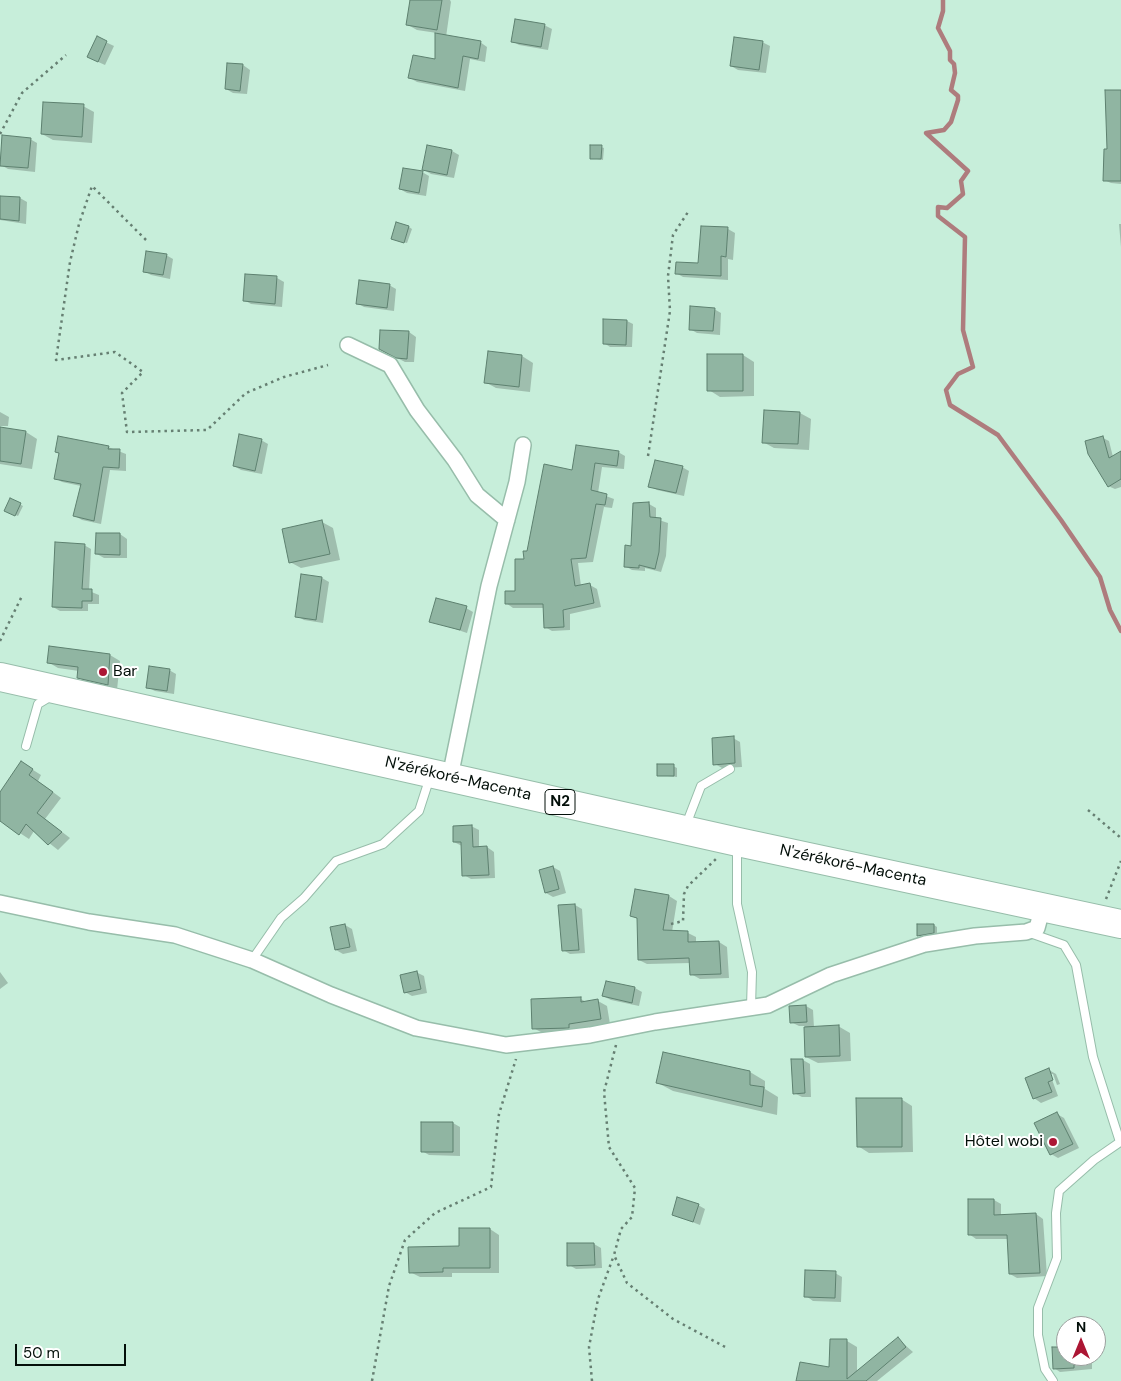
<!DOCTYPE html>
<html>
<head>
<meta charset="utf-8">
<style>
  body { margin:0 }
  #map { position:relative; width:1121px; height:1381px; overflow:hidden; background:#c7eeda; font-family:"DM Sans",sans-serif }
  canvas { display:block }
  .north { position:absolute; left:1056px; top:1316px; width:50px; height:50px; box-sizing:border-box; background:#fff; border:1px solid #9a9f9d; border-radius:50%; rotate:0deg; font-size:14px; font-weight:700; line-height:20px; text-align:center; color:#030f09 }
  .north::after { content:''; display:block; margin:auto; width:18px; height:22px; background:#ac1634; clip-path:polygon(50% 0,100% 100%,50% 72%,0 100%) }
  .scale { position:absolute; left:15px; top:1344px; width:111px; height:22px; box-sizing:border-box; border:2px solid #030f09; border-top:0; padding-left:6px; font-size:15px; line-height:18px; white-space:nowrap; color:#030f09; -webkit-text-stroke:4px #fff; paint-order:stroke }
</style>
</head>
<body>
<div id="map">
<canvas width="1121" height="1381"></canvas>
<div class="north">N</div>
<div class="scale">50 m</div>
</div>
<script>
const g = document.querySelector('canvas').getContext('2d');
g.lineJoin = 'round';
function paint(path, color) {
  g.fillStyle = color;
  g.fill(path, 'evenodd');
}
function poly(rows) {
  const path = new Path2D();
  for (const r of rows) {
    path.moveTo(r[0], r[1]);
    for (let i = 2; i < r.length; i += 2) path.lineTo(r[i], r[i + 1]);
  }
  return path;
}
function trace(path, color, width, dash) {
  g.strokeStyle = color;
  g.lineWidth = width;
  g.lineCap = dash ? 'butt' : 'round';
  g.setLineDash(dash || []);
  g.stroke(path);
}
function drawText(font, color, halo, rows, align = 'center') {
  g.font = font + ' "DM Sans",sans-serif';
  g.lineWidth = 4;
  g.setLineDash([]);
  g.textBaseline = 'middle';
  g.strokeStyle = halo;
  g.fillStyle = color;
  for (const [text, x, y, turn = 0] of rows) {
    g.save();
    g.translate(x, y);
    g.rotate((+turn || 0) * Math.PI / 180);
    g.textAlign = isNaN(turn) ? turn : align;
    if (halo) g.strokeText(text, 0, 0);
    g.fillText(text, 0, 0);
    g.restore();
  }
}
paint(poly([
  [411,0,450,0,451,2,446,37,480,42,487,47,485,62,470,59,465,91,417,82,410,78,436,61,437,33,417,30,408,25],
  [544,25,552,29,548,50,519,45,512,41],
  [97,38,114,46,105,65,96,61],
  [762,42,770,46,766,73,738,70,731,66],
  [243,65,250,70,247,94,233,93,226,89],
  [1121,91,1121,184,1111,183,1104,180,1108,150],
  [83,106,94,112,92,143,53,140,42,134],
  [30,139,37,143,35,172,8,169,1,165],
  [601,147,604,148,603,160,591,158],
  [452,151,459,155,454,178,431,174,424,170],
  [422,172,429,176,426,196,407,193,400,189],
  [0,197,20,198,27,202,26,224,0,220],
  [1119,224,1121,224,1121,247],
  [409,227,412,229,407,243,396,240],
  [728,229,735,233,733,260,728,259,728,280,683,277,676,273,699,264],
  [166,255,173,259,170,279,151,275,144,271],
  [277,278,284,282,282,307,251,304,244,300],
  [389,285,396,289,394,311,364,307,357,303],
  [714,309,721,313,720,335,697,333,690,329],
  [627,321,633,324,632,347,610,347,604,343],
  [409,332,416,337,414,362,405,362,380,349],
  [489,353,522,356,533,363,530,392,496,388,485,382],
  [743,355,754,362,754,396,720,397,709,390],
  [0,412,9,417,8,426,0,426],
  [800,413,811,419,809,450,774,448,763,442],
  [0,428,26,432,37,439,32,469,0,464],
  [1103,438,1109,441,1113,457,1121,455,1121,487,1115,489,1108,486],
  [261,440,268,444,262,474,241,470,234,466],
  [108,447,126,454,126,471,110,470,101,524,82,520,75,516,81,486,62,482,55,478,60,454,56,452],
  [618,452,625,456,624,469,602,467,598,493,614,499,612,508,604,507,593,562,578,563,581,586,590,585,597,589,601,607,570,614,570,630,552,631,545,627,544,608,513,608,506,603,516,592,528,552,574,472],
  [682,467,689,471,684,496,657,490,650,486],
  [11,500,23,506,18,516,9,512],
  [649,504,656,508,656,519,668,523,666,556,661,572,645,568,645,571,632,570,625,566],
  [322,522,333,528,340,560,301,568,290,562],
  [120,534,127,539,127,558,104,558,97,554],
  [84,545,91,549,89,591,99,595,99,604,88,604,88,611,60,611,53,607],
  [302,575,322,578,329,582,323,623,304,620,297,616],
  [466,608,473,612,467,633,431,621],
  [110,655,120,661,117,690,88,683,78,678,79,671,58,668,48,662],
  [169,670,176,674,174,694,155,691,147,687],
  [733,738,740,742,742,767,722,768,715,764],
  [673,766,677,768,677,777,658,775],
  [30,768,41,775,38,781,61,798,45,819,70,838,58,850,34,831,29,839,0,820,0,794],
  [471,826,479,830,479,848,487,847,494,852,495,878,471,879,464,875,462,846,454,842],
  [553,867,560,871,566,893,553,897,546,893],
  [636,890,669,896,677,901,672,932,688,933,696,937,696,943,719,942,727,947,729,978,700,979,691,974,691,963,647,964,639,960,638,919,632,916],
  [575,905,582,909,585,953,570,954,563,950],
  [345,925,352,929,357,951,343,954,336,950],
  [934,925,937,927,937,934,921,937,918,935],
  [0,972,8,983,0,989],
  [416,972,424,976,427,993,412,996,405,992],
  [606,982,635,988,642,992,639,1006,611,1000,603,996],
  [581,999,586,1002,598,1001,607,1006,610,1024,578,1029,578,1032,543,1033,533,1028],
  [806,1006,813,1010,814,1028,838,1026,850,1033,851,1061,818,1063,806,1057,805,1026,799,1026,791,1022],
  [803,1060,810,1064,811,1097,802,1097,794,1093],
  [1049,1070,1056,1074,1060,1084,1057,1085,1053,1074,1050,1074,1058,1096,1041,1103,1034,1098],
  [750,1072,765,1081,765,1089,778,1097,777,1115,673,1091,658,1083],
  [901,1099,912,1106,913,1152,869,1153,858,1146],
  [1057,1114,1064,1118,1079,1148,1058,1158,1051,1154],
  [453,1123,460,1127,460,1156,429,1155,422,1151],
  [994,1200,1001,1204,1001,1216,1036,1214,1043,1219,1047,1276,1017,1278,1010,1274,1009,1239,976,1239,969,1234],
  [698,1205,705,1209,700,1225,674,1215],
  [490,1229,499,1235,499,1273,452,1273,452,1277,420,1277,410,1272,460,1248],
  [568,1244,594,1244,601,1248,602,1268,576,1269,569,1265],
  [835,1273,842,1277,841,1302,813,1301,806,1296],
  [1065,1322,1086,1322,1092,1326,1066,1326,1066,1346],
  [898,1339,913,1352,877,1381,798,1381,830,1369,831,1340,847,1341,857,1347,857,1374],
  [1066,1348,1066,1356,1092,1356,1092,1369,1060,1372,1054,1368]
]), '#0003');
trace(poly([
  [943,0,943,11,938,28,950,51,950,60,954,64,955,73,951,90,958,96,958,100,951,122,944,130,926,133,968,171,961,181,963,194,947,208,938,207,938,216,965,237,963,330,973,367,958,374,946,390,950,405,998,435,1061,520,1100,577,1110,610,1121,631]
]), '#ae7c7d', 4.5);
const building = poly([
  [410,0,442,0,437,30,406,25,410,0],
  [515,19,545,24,541,47,511,42,515,19],
  [435,33,481,41,478,59,463,56,458,88,408,78,413,55,435,59,435,33],
  [97,36,107,41,98,62,87,57,97,36],
  [734,37,763,41,759,70,730,66,734,37],
  [227,63,243,64,240,91,225,89,227,63],
  [1105,90,1121,90,1121,181,1103,181,1104,149,1107,149,1105,90],
  [43,102,84,104,82,137,41,134,43,102],
  [2,135,31,138,28,168,0,166,2,135],
  [427,145,452,150,447,175,422,170,427,145],
  [590,145,602,145,601,159,590,159,590,145],
  [403,168,423,171,419,193,399,189,403,168],
  [0,196,20,197,19,221,0,219,0,196],
  [396,222,409,226,404,243,391,239,396,222],
  [701,226,728,227,726,257,721,256,721,276,675,274,676,262,698,263,701,226],
  [146,251,167,254,163,275,143,272,146,251],
  [245,274,277,276,275,304,243,301,245,274],
  [359,280,390,284,387,308,356,304,359,280],
  [690,306,715,308,713,331,689,330,690,306],
  [603,319,627,320,626,345,603,344,603,319],
  [380,330,409,331,407,359,396,358,379,349,380,330],
  [488,351,522,355,519,387,484,383,488,351],
  [707,354,743,354,743,391,707,391,707,354],
  [764,410,800,412,798,444,762,443,764,410],
  [0,427,26,431,21,464,0,461,0,427],
  [239,434,262,439,255,471,233,466,239,434],
  [58,436,109,446,108,449,120,449,119,468,103,467,94,521,73,516,81,484,54,479,59,453,55,452,58,436],
  [1103,436,1109,458,1121,451,1121,479,1108,487,1088,454,1085,441,1103,436],
  [576,445,619,451,617,466,595,463,591,490,607,494,605,505,596,504,586,558,571,559,575,586,590,583,594,603,563,610,564,627,544,628,543,604,505,604,505,591,515,591,515,559,524,559,523,551,527,551,544,464,572,470,576,445],
  [655,460,683,466,676,493,648,487,655,460],
  [10,498,21,503,15,516,4,511,10,498],
  [649,502,650,517,661,518,659,552,655,569,639,565,639,568,624,567,625,545,631,546,633,503,649,502],
  [322,520,330,554,289,563,282,529,322,520],
  [96,533,120,533,120,555,95,554,96,533],
  [55,542,85,544,82,589,92,589,92,601,82,601,82,608,52,607,55,542],
  [301,574,322,577,316,620,295,617,301,574],
  [436,598,467,606,460,630,429,622,436,598],
  [49,646,110,654,108,685,77,678,78,667,47,663,49,646],
  [149,666,170,669,167,691,146,688,149,666],
  [734,736,735,763,713,765,712,738,734,736],
  [21,761,33,769,29,775,53,792,37,813,62,832,48,845,26,824,19,835,0,821,0,792,21,761],
  [657,764,674,764,674,776,657,776,657,764],
  [472,825,473,847,487,846,489,875,462,876,461,842,453,842,453,826,472,825],
  [553,866,559,889,545,893,539,870,553,866],
  [635,889,669,895,663,930,688,931,688,942,719,941,721,974,690,975,689,958,638,960,637,918,630,916,635,889],
  [575,904,579,950,562,951,558,905,575,904],
  [345,924,350,947,335,950,330,927,345,924],
  [917,924,934,924,934,933,917,936,917,924],
  [417,971,421,989,404,993,400,975,417,971],
  [606,981,635,987,632,1003,602,996,606,981],
  [581,997,581,1002,598,999,601,1019,569,1024,569,1028,532,1029,531,999,581,997],
  [806,1005,807,1022,790,1023,789,1006,806,1005],
  [839,1025,840,1056,805,1057,804,1027,839,1025],
  [663,1052,750,1071,750,1085,764,1087,762,1107,656,1083,663,1052],
  [791,1059,803,1059,805,1093,793,1094,791,1059],
  [1049,1068,1053,1080,1048,1082,1052,1092,1033,1099,1025,1078,1049,1068],
  [856,1098,902,1098,902,1147,857,1147,856,1098],
  [1057,1112,1073,1144,1050,1155,1034,1123,1057,1112],
  [421,1122,453,1122,453,1152,421,1152,421,1122],
  [677,1197,699,1204,693,1222,672,1215,677,1197],
  [968,1199,994,1199,994,1215,1036,1213,1040,1273,1009,1274,1007,1235,968,1235,968,1199],
  [459,1228,490,1228,490,1268,443,1268,443,1272,409,1273,408,1247,459,1246,459,1228],
  [567,1243,594,1243,595,1265,567,1266,567,1243],
  [805,1270,836,1271,835,1298,804,1297,805,1270],
  [898,1337,906,1347,866,1381,796,1381,800,1362,829,1367,830,1339,847,1339,847,1379,898,1337],
  [1052,1347,1066,1347,1066,1356,1074,1356,1074,1368,1053,1369,1052,1347]
]);
paint(building, '#90b5a2');
trace(building, '#5d806f', 1);
const lane = poly([
  [26,746,38,704,53,695],
  [686,825,701,786,730,769],
  [737,846,737,904,752,972,751,1007],
  [1030,933,1064,945,1076,965,1093,1057,1120,1142,1094,1160,1059,1191,1056,1213,1057,1258,1038,1308,1038,1335,1045,1369,1053,1381],
  [252,960,281,918,304,898,336,861,383,844,419,811,430,777]
]);
const street = poly([
  [348,345,390,365,417,410,455,460,477,495,507,520],
  [450,777,489,586,517,482,523,445],
  [0,903,89,922,175,935,252,960,331,995,416,1028,506,1045,590,1035,655,1022,768,1005,831,975,925,944,975,936,1026,932,1037,928,1043,906]
]);
const highway = poly([
  [0,677,738,842,1121,924]
]);
trace(lane, '#97bdaa', 10);
trace(street, '#97bdaa', 18);
trace(highway, '#97bdaa', 30);
trace(poly([
  [0,134,22,93,66,55],
  [146,240,92,186,79,224,70,262,56,360,115,352,143,372,122,393,127,432,207,430,246,393,284,377,328,365],
  [648,456,670,311,668,276,673,235,688,212],
  [0,641,22,596],
  [1088,810,1121,838],
  [1106,899,1121,861],
  [671,924,683,921,684,894,688,886,717,858],
  [616,1045,604,1092,609,1147,635,1188,632,1217,621,1229,614,1255,627,1283,673,1319,727,1348],
  [372,1381,389,1286,405,1240,435,1213,491,1187,499,1114,516,1059],
  [592,1381,589,1347,598,1299,614,1255]
]), '#667f72', 2.5, [2.5, 4]);
trace(lane, '#fff', 8);
trace(street, '#fff', 15);
trace(highway, '#fff', 28);
for (const [x, y, r, color] of [
  [103,672,5,"#ac1634"],
  [1053,1142,5,"#ac1634"]
]) {
  const dot = new Path2D();
  dot.arc(x, y, r, 0, 2 * Math.PI);
  g.fillStyle = color;
  g.fill(dot);
  trace(dot, '#fff', 2);
}
for (const [x, y, w] of [
  [560,802,30]
]) {
  const box = new Path2D();
  box.roundRect(x - w / 2, y - 12.5, w, 25, 4);
  g.fillStyle = '#fff';
  g.fill(box);
  trace(box, '#030f09', 1);
}
drawText('bold 15px', '#030f09', null, [
  ["N2",560,802]
]);
drawText('16px', '#030f09', '#fff', [
  ["Bar",113,672],
  ["Hôtel wobi",1043,1142,"right"]
], 'left');
drawText('16px', '#030f09', '#fff', [
  ["N'zérékoré-Macenta",458,779,13],
  ["N'zérékoré-Macenta",853,866,12]
]);
</script>
</body>
</html>
